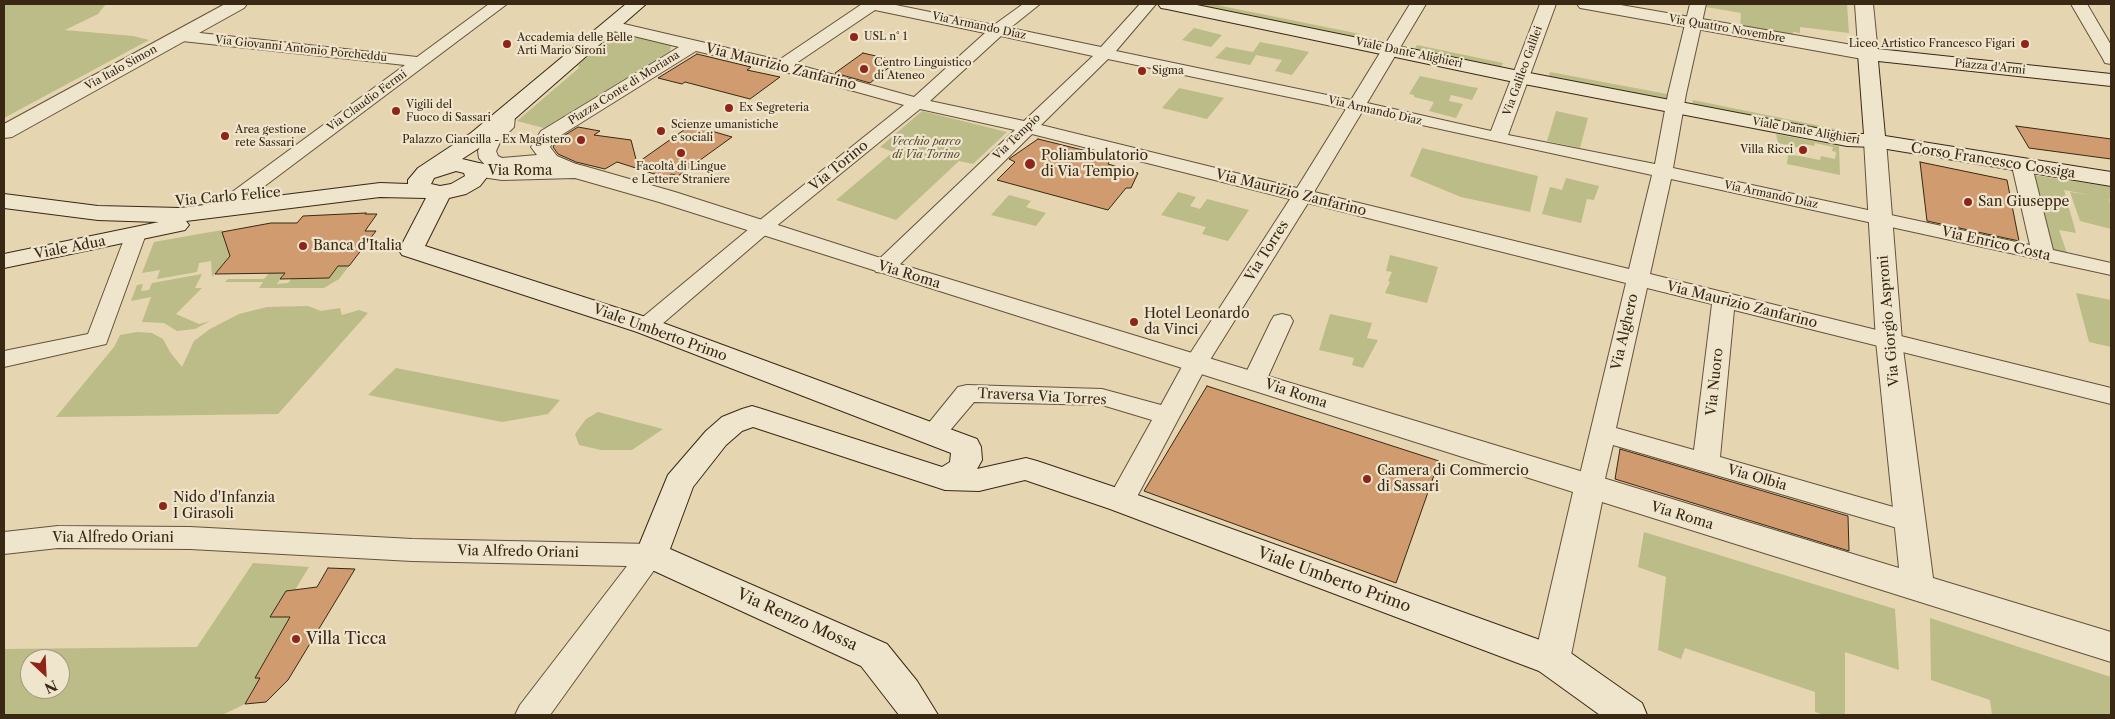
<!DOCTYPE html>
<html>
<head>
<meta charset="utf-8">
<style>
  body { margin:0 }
  #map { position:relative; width:2115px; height:719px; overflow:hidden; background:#e6d5b1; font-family:"Libre Caslon Text",serif }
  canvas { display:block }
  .frame { position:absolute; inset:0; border:5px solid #382814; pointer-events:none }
  .north { position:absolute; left:20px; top:649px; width:50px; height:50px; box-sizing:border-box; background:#efe4cc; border:1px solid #a69982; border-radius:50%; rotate:155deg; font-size:14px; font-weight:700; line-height:20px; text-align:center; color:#382814 }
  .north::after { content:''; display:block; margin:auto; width:18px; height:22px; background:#8f2418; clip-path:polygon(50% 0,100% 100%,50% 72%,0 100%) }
</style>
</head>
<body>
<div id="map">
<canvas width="2115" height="719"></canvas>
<div class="frame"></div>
<div class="north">N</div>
</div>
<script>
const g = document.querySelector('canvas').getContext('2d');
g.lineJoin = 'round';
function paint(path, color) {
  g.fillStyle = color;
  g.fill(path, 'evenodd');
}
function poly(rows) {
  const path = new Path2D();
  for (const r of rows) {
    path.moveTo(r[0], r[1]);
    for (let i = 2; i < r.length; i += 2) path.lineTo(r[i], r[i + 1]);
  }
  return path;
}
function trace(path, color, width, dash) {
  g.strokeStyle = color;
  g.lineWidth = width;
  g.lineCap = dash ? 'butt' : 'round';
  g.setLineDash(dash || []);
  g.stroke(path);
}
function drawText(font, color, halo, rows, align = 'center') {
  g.font = font + ' "Libre Caslon Text",serif';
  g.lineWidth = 4.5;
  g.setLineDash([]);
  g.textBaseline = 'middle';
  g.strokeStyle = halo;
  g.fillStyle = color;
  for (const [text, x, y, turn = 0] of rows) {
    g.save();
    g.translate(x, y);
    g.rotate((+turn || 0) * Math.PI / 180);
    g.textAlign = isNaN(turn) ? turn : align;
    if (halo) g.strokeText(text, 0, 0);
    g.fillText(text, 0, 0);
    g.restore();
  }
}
paint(poly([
  [4,4,106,4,98,14,65,30,133,36,149,40,4,118],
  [1182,4,1212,4,1360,34,1356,40],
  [1707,4,1847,4,1849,33,1800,27,1800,33,1793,32,1792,37,1740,28,1741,13,1706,7],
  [1194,28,1222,35,1211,47,1182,40],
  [630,34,664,42,671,46,670,51,544,128,517,121,580,67,577,66,604,42,618,35],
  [1260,42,1291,48,1309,52,1292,75,1275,71,1282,60,1256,55,1250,65,1215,58,1226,47,1253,52],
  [1417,45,1503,63,1499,70,1413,52],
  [1550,72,1672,95,1671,102,1548,79],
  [1420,76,1472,87,1478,88,1472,100,1451,95,1449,101,1463,104,1456,118,1429,111,1434,102,1414,97,1414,95,1409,94],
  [1179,88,1224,98,1207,119,1162,108],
  [1693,100,1840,130,1840,137,1692,106],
  [922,111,1007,132,973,164,959,161,896,220,836,200,893,152,880,147],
  [1556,111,1588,118,1580,148,1547,141],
  [1776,134,1839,146,1840,175,1787,164,1788,154,1820,160,1821,156,1835,159,1836,152,1832,151,1833,147,1815,143,1814,146,1805,144,1805,149,1778,143],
  [1422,148,1538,176,1530,212,1461,197,1410,176],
  [2033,175,2111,187,2111,200,2109,199,2111,207,2111,229,2080,221,2070,192,2090,195,2064,190,2076,233,2059,230,2068,256,2053,253],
  [1566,178,1599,186,1594,200,1587,199,1581,223,1542,214,1550,187,1562,190],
  [1178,192,1196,197,1190,206,1200,209,1207,199,1249,210,1228,241,1202,234,1206,227,1161,215],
  [1009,195,1031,201,1026,207,1046,213,1036,226,991,215],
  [222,230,230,256,212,277,211,261,199,263,197,272,157,279,160,270,142,273,154,242],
  [1390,255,1438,267,1427,303,1385,293,1390,282,1388,281,1392,272,1386,271],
  [338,266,349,266,339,279,324,288,259,288,263,282,225,282,228,279,264,279,269,273,284,273,277,284,288,283,291,279,329,278],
  [202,274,195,288,202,288,176,314,199,324,210,321,195,329,177,331,164,323,142,322,151,297,131,301,137,285,143,284,141,291,149,290,152,283],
  [2076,293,2111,300,2111,347,2089,342],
  [308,306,321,311,340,308,342,315,359,310,368,313,278,414,56,417,114,347,120,335,137,332,152,333,163,339,170,352,182,367,194,341,210,329,239,314,267,307],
  [1330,314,1372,323,1367,338,1378,340,1363,368,1352,365,1354,358,1319,350],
  [396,368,560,400,548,414,502,422,368,395],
  [598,412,663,429,632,450,601,450,579,445,575,434,586,419],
  [1644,532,1895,609,1899,670,1845,652,1845,715,1825,715,1815,712,1815,692,1685,648,1681,659,1658,650,1666,577,1638,567],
  [253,563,309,567,295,590,286,591,271,616,290,617,255,678,274,677,265,689,253,689,245,704,222,715,4,715,4,649,197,647],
  [30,659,60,659,60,689,30,689],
  [1930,618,2111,677,2111,715,1992,715,1990,700,1931,680]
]), '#bbbc87');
const building = poly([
  [863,53,897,61,870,83,835,73,863,53],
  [697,54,751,67,747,70,780,77,750,99,685,82,682,84,658,78,697,54],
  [691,125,732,137,678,176,671,174,667,178,617,162,605,169,576,162,558,154,553,147,557,140,578,127,600,131,594,135,631,140,637,163,691,125],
  [2016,126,2111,139,2111,159,2029,148,2016,126],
  [1038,139,1111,157,1108,164,1138,173,1131,188,1126,188,1108,210,997,180,1015,162,1009,159,1038,139],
  [1920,162,2007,180,2019,241,1927,221,1920,162],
  [366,213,365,214,377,214,365,231,376,231,349,266,338,266,329,278,280,279,285,273,215,274,230,256,222,232,271,223,297,223,303,216,366,213],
  [1207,386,1439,461,1396,583,1144,491,1207,386],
  [1620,449,1848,516,1849,551,1615,479,1620,449],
  [328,568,355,569,288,680,266,702,245,704,260,678,255,678,290,617,270,617,286,591,317,587,328,568]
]);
paint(building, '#d19b70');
trace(building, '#382814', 1);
const minor = poly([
  [489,4,507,4,242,203,235,205,228,203,225,199,228,195,405,65,182,41,176,39,174,36,176,33,182,31,417,57,489,4],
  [862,4,891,4,994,25,1023,4,1040,4,1010,28,1101,47,1140,4,1156,4,1116,51,1351,100,1410,4,1426,4,1367,103,1491,131,1540,4,1556,4,1508,135,1655,164,1668,94,1690,4,1706,4,1686,94,1673,168,2030,245,2012,166,2015,162,2022,160,2029,162,2032,166,2053,250,2111,263,2111,275,1671,179,1650,274,2111,388,2111,404,1734,310,1720,457,1921,515,1925,522,1921,529,1911,532,1613,445,1603,487,1599,494,1590,497,1581,494,1577,487,1626,283,1308,203,1208,363,1131,508,1121,511,1111,508,1107,501,1152,420,1102,405,974,402,941,441,932,444,923,441,919,435,958,387,967,385,1102,389,1161,405,1184,363,1290,199,1032,134,892,272,884,273,876,272,873,267,876,262,1015,130,920,109,769,232,654,331,646,333,638,331,635,326,638,321,755,224,904,105,778,70,696,51,555,139,550,147,557,156,583,167,586,171,583,175,569,175,548,166,502,170,486,166,479,158,478,151,486,134,496,125,500,112,506,111,512,112,515,116,514,127,501,140,496,151,498,156,502,158,537,155,531,147,541,131,679,47,605,29,603,26,605,23,611,21,779,60,862,4],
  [875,10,985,33,914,97,795,64,875,10],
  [1001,36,1093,56,1024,121,930,101,1001,36],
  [1108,59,1346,109,1297,188,1041,125,1108,59],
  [1362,112,1652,175,1629,269,1314,192,1362,112],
  [1647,288,1712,304,1694,450,1616,428,1647,288],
  [2071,4,2087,4,2111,45,2111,64,2105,63,2103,59,2071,4],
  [136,228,143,230,146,234,106,344,4,367,4,351,88,334,126,234,129,230,136,228],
  [1282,314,1290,316,1293,321,1266,381,1263,387,1254,389,1245,387,1242,381,1271,321,1274,316,1282,314],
  [58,526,190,527,412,539,651,544,661,547,665,555,550,715,515,715,520,705,627,566,412,561,190,549,58,548,4,554,4,532,58,526]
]);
const tertiary = poly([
  [225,4,247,4,244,8,12,137,4,138,4,124,225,4],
  [1577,4,1615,4,1858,46,1855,4,1873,4,1878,54,1875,58,1868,60,1586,9,1580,8,1577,4],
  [1875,135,1883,136,1886,141,1902,341,1933,578,2111,632,2111,662,1602,502,1570,660,1565,671,1552,675,1539,671,1534,660,1573,492,659,202,575,178,502,180,468,175,465,170,468,165,476,163,502,166,576,164,584,166,675,192,893,262,1899,568,1876,341,1864,141,1867,136,1875,135]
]);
const secondary = poly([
  [626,4,646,4,487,143,462,159,483,164,487,177,480,186,466,194,449,198,425,246,655,320,977,439,981,447,982,460,977,469,1026,458,1037,461,1132,493,1565,649,1642,703,1647,715,1600,715,1539,671,1110,509,1025,480,979,491,945,490,753,427,742,431,726,445,693,487,670,549,887,644,917,681,938,715,899,715,861,666,639,564,635,555,668,475,706,431,722,417,742,409,752,406,762,409,942,467,950,462,951,453,637,332,402,255,399,250,426,198,380,197,186,221,189,225,185,230,4,268,4,254,159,222,98,220,4,208,4,194,98,206,180,208,380,183,408,184,408,180,418,168,471,133,626,4],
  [456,171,464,173,465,176,451,184,440,186,431,184,434,178,456,171],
  [1158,4,1192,4,1519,71,1847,134,1864,134,1858,54,1861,50,1868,48,2111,74,2111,86,1878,61,1885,136,2111,172,2111,186,1875,147,1847,146,1519,83,1167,9,1161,8,1158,4]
]);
trace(minor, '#64533b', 2);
trace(tertiary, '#64533b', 2);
trace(secondary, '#382814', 2);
paint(minor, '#efe4cc');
paint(tertiary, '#efe4cc');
paint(secondary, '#efe4cc');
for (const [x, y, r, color] of [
  [854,37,5,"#8f2418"],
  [507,44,5,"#8f2418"],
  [2025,44,5,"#8f2418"],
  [864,69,5,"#8f2418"],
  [1142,71,5,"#8f2418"],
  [729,108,5,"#8f2418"],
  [396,111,5,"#8f2418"],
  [661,131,5,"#8f2418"],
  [225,136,5,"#8f2418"],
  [581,140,5,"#8f2418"],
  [1803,150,5,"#8f2418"],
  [681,153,5,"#8f2418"],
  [1030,164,6,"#8f2418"],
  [1968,202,5,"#8f2418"],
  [303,246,5,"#8f2418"],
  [1134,322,5,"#8f2418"],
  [1367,479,5,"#8f2418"],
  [163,506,5,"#8f2418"],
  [296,639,5,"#8f2418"]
]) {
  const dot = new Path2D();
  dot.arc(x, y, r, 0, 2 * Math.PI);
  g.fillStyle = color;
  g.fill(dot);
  trace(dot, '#efe4cc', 2);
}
drawText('11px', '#382814', '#efe4cc', [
  ["Via Armando Diaz",979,26,12],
  ["Via Quattro Novembre",1727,29,10],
  ["Via Giovanni Antonio Porcheddu",301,49,6],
  ["Viale Dante Alighieri",1409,53,12],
  ["Piazza d'Armi",1990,67,6],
  ["Via Italo Simon",121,68,-29],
  ["Via Galileo Galilei",1523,71,-70],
  ["Piazza Conte di Moriana",624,88,-32],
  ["Via Claudio Fermi",367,101,-36],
  ["Via Armando Diaz",1375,111,13],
  ["Viale Dante Alighieri",1806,131,10],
  ["Via Tempio",1017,137,-44],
  ["Via Armando Diaz",1771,195,12]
]);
drawText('11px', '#382814', '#efe4cc', [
  ["USL n° 1",864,37],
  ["Accademia delle Belle",517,38],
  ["Arti Mario Sironi",517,51],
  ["Liceo Artistico Francesco Figari",2015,44,"right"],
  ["Centro Linguistico",874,63],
  ["di Ateneo",874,76],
  ["Sigma",1152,71],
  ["Vigili del",406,105],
  ["Fuoco di Sassari",406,118],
  ["Ex Segreteria",739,108],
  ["Scienze umanistiche",671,125],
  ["e sociali",671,138],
  ["Area gestione",235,130],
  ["rete Sassari",235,143],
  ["Palazzo Ciancilla - Ex Magistero",571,140,"right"],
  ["Villa Ricci",1793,150,"right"],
  ["Facoltà di Lingue",681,167,"center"],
  ["e Lettere Straniere",681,180,"center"]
], 'left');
drawText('italic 11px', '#594d31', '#efe4cc', [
  ["Vecchio parco",926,142],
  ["di Via Torino",926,155]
]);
drawText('14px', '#382814', '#efe4cc', [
  ["Via Maurizio Zanfarino",781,67,14],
  ["Corso Francesco Cossiga",1993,161,9],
  ["Via Torino",839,166,-39],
  ["Via Roma",520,171],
  ["Via Maurizio Zanfarino",1291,193,14],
  ["Via Carlo Felice",228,197,-5],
  ["Via Enrico Costa",1996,244,13],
  ["Viale Adua",70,248,-11],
  ["Via Torres",1267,251,-58],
  ["Via Roma",909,275,17],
  ["Via Maurizio Zanfarino",1742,305,14],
  ["Via Giorgio Asproni",1889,321,-95],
  ["Via Alghero",1625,332,-77],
  ["Viale Umberto Primo",660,333,20],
  ["Via Nuoro",1715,382,-84],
  ["Via Roma",1296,394,18],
  ["Traversa Via Torres",1042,397,3],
  ["Via Olbia",1757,478,16],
  ["Via Roma",1682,516,17],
  ["Via Alfredo Oriani",113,538],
  ["Via Alfredo Oriani",518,552,1]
]);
drawText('14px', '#382814', '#efe4cc', [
  ["Poliambulatorio",1041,156],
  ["di Via Tempio",1041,172],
  ["San Giuseppe",1978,202],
  ["Banca d'Italia",313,246],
  ["Hotel Leonardo",1144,314],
  ["da Vinci",1144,330],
  ["Camera di Commercio",1377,471],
  ["di Sassari",1377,487],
  ["Nido d'Infanzia",173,498],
  ["I Girasoli",173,514]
], 'left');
drawText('16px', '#382814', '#efe4cc', [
  ["Viale Umberto Primo",1334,580,20],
  ["Via Renzo Mossa",797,620,24]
]);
drawText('16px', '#382814', '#efe4cc', [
  ["Villa Ticca",306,639]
], 'left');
</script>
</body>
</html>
